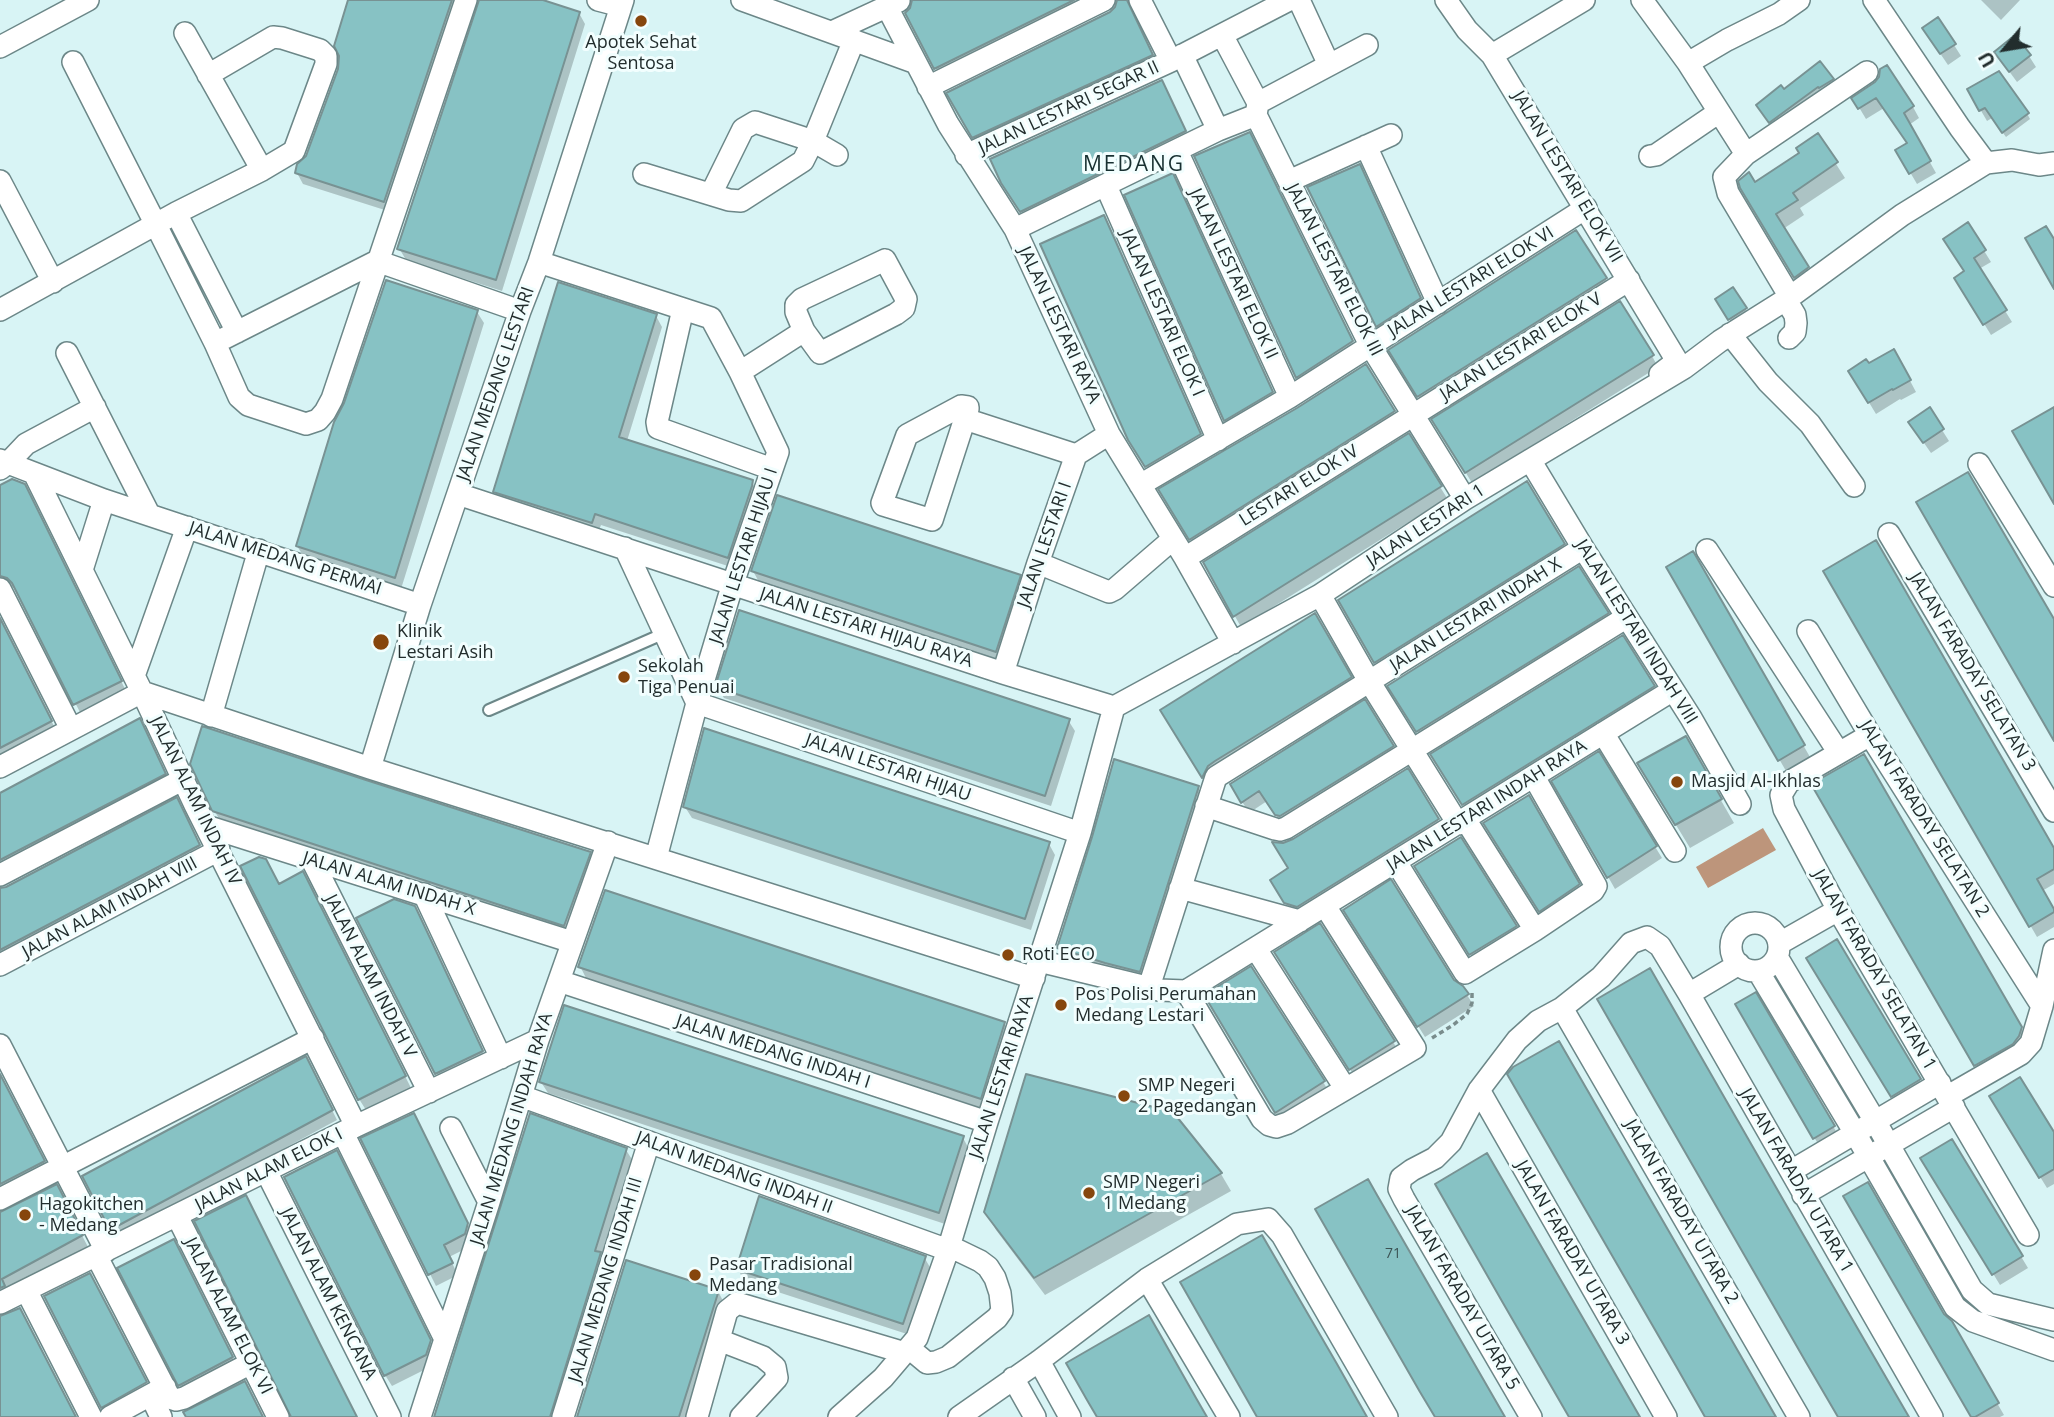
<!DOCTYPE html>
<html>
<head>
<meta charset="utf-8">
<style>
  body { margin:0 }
  #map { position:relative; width:2054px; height:1417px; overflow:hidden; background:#d8f4f5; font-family:"Open Sans",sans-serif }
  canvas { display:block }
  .north { position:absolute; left:1970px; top:14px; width:70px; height:70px; -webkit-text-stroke:5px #f2fefe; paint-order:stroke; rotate:240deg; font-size:19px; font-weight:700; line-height:28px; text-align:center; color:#222d2d }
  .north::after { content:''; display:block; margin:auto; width:24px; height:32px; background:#222d2d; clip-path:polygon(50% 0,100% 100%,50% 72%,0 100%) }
</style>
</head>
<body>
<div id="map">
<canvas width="2054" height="1417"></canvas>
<div class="north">U</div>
</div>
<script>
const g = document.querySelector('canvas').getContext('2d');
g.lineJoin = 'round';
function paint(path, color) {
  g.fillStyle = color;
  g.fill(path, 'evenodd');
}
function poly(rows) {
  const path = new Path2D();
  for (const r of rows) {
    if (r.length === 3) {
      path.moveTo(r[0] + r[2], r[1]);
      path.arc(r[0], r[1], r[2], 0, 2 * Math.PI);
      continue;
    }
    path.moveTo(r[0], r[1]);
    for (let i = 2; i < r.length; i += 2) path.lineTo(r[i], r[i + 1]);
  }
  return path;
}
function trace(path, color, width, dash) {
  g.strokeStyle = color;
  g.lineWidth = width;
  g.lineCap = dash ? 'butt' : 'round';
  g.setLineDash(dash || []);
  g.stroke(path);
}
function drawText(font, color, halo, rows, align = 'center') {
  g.font = font + ' "Open Sans",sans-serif';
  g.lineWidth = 6;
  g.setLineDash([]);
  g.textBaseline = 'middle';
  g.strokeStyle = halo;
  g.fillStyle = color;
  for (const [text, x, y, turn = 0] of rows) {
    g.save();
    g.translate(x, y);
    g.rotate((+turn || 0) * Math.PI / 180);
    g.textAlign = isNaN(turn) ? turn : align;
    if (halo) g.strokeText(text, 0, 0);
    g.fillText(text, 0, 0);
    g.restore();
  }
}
paint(poly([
  [1763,828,1776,850,1708,888,1696,867]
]), '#bd957b');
paint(poly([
  [350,0,466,0,391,212,303,184,297,173,308,157,340,69],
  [480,0,537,0,579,13,585,24,502,291,406,260,399,248],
  [913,0,1103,0,942,80,907,13,912,9],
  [1119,0,1130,0,1134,7,1132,13,1134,19,1158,67,980,148,949,93,1111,13,1117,8],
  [1981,0,2020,0,2001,20],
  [1931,40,1954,45,1961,56,1948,65],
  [2029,56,2036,67,2017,82,2003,63],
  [1832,80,1839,91,1777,133,1758,106,1784,92],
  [1876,84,1913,107,1919,118,1909,125,1936,173,1917,184,1897,150,1908,144,1884,108,1866,119,1854,99],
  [1969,90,2024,108,2030,119,2006,137,1992,118,1987,121],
  [1167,93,1191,143,1028,222,1009,193],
  [1818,136,1845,178,1800,208,1804,215,1783,229,1816,282,1803,291,1742,187,1754,184,1801,154],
  [1255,145,1358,353,1304,388,1297,377],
  [1365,177,1426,310,1383,337,1377,326],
  [1178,187,1278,404,1232,431,1225,420],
  [1104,217,1206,446,1153,477,1129,439],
  [1968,225,1991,262,1979,269,2012,322,1991,335,1956,278,1966,272],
  [1576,232,1612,290,1425,407,1391,350],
  [1733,289,1752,320,1736,330,1717,299],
  [477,312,484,323,401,589,304,557,297,546],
  [656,316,662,327,627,441,752,482,758,493,734,568,601,525,598,533,501,503,495,491],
  [1652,356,1658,367,1472,483,1434,420],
  [1900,362,1916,392,1901,400,1900,399,1876,414,1850,371,1868,365],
  [1366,366,1400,423,1197,550,1161,490,1298,410],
  [1942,430,1949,441,1931,453,1917,433],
  [1408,436,1447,498,1241,627,1205,563],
  [1527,484,1570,556,1382,673,1340,600],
  [0,487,30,496,126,691,81,714,15,588,8,586,0,587],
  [1693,554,1810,757,1786,771,1669,567],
  [753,571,1019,576,1026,587,1002,662,759,582],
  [1826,571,2054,851,2054,884,2042,891,2054,912,2054,927,2037,937],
  [1607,614,1614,625,1424,742,1390,686],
  [1315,616,1356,689,1209,787,1168,721],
  [0,620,57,732,0,756],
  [717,687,1068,720,1075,731,1051,806,724,698],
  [1653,687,1660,698,1470,815,1432,755],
  [1364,702,1399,758,1283,826,1267,801,1249,813,1232,785],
  [145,730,170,784,0,873,0,795],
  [1685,738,1734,823,1690,848,1653,787],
  [1598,754,1662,858,1615,889,1554,781],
  [1864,756,2027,1040,1982,1076,1814,785],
  [1407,771,1444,831,1293,914,1272,881,1290,869,1284,844,1294,841],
  [1198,788,1205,799,1146,982,1065,959,1059,948],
  [1528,797,1585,896,1547,922,1492,835],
  [685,807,1049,844,1055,855,1031,930,692,818],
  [182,809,204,855,0,963,0,890],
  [214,810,590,853,596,864,571,936,221,822],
  [1423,877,1515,927,1522,938,1477,965],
  [309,885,411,1088,366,1110,359,1099,279,886],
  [359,919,421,919,488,1063,443,1085],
  [1352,921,1462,987,1474,1006,1425,1037],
  [1836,941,1926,1091,1898,1107,1808,958],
  [1282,964,1393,1042,1400,1053,1357,1080],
  [580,966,1004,1023,1011,1035,987,1110,586,978],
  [1251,968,1330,1093,1281,1122,1206,996],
  [1755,995,1840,1138,1821,1149,1737,1005],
  [311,1068,337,1120,118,1238,85,1177],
  [0,1076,49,1171,0,1197],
  [541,1082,963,1138,969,1149,945,1224,548,1093],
  [1991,1097,2054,1136,2054,1184,2047,1188],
  [1172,1113,1221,1174,1231,1191,1045,1295,996,1230,986,1212],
  [419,1127,474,1236,471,1246,449,1257,458,1275,436,1286,363,1139],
  [1951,1141,2028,1268,2000,1285,1923,1158],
  [626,1150,633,1161,559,1417,436,1417],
  [343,1164,436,1353,432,1366,392,1386,385,1375],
  [62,1197,88,1247,11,1288,0,1302,0,1213],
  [181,1254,239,1371,187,1398,120,1268],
  [924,1257,931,1269,910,1335,744,1281,738,1269],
  [96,1286,152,1394,108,1417,103,1407],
  [718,1291,724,1303,688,1417,579,1417],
  [1942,1315,1950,1322,2004,1415,2000,1417,1973,1417]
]), '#0003');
const building = poly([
  [348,0,452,0,384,202,295,173,297,164,306,156,338,69,339,56,334,46,348,0],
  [479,0,543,0,580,12,496,280,397,249,479,0],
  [912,0,1074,0,934,69,905,13,910,8,912,0],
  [1117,0,1127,0,1153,55,972,138,946,93,1110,12,1115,7,1117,0],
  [1938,17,1956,44,1940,54,1922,28,1938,17],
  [2015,35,2031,55,2009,72,1994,52,2015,35],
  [1820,61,1834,79,1819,88,1818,87,1769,123,1756,105,1781,85,1784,89,1820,61],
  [1887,65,1914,106,1904,113,1931,161,1909,174,1895,150,1907,143,1876,98,1858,109,1851,98,1875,82,1879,77,1880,69,1887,65],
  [1999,71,2029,113,2002,133,1985,108,1979,111,1967,89,1999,71],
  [1162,80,1186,131,1020,212,1001,183,990,159,1162,80],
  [1250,132,1353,341,1296,378,1194,156,1250,132],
  [1818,133,1838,162,1793,193,1798,200,1776,214,1809,267,1794,278,1740,188,1738,181,1749,172,1755,182,1799,153,1796,148,1818,133],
  [1360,164,1421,298,1376,327,1307,187,1360,164],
  [1173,173,1273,392,1224,421,1124,195,1173,173],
  [1104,215,1201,434,1145,467,1128,440,1040,244,1104,215],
  [1968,222,1986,250,1974,258,2007,310,1983,325,1954,278,1964,271,1943,239,1968,222],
  [2046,226,2054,239,2054,289,2025,238,2046,226],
  [1576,230,1607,278,1417,397,1388,350,1576,230],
  [386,280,478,310,395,578,296,546,334,422,344,403,386,280],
  [558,282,657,314,619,437,753,480,752,486,728,558,595,514,592,523,493,492,558,282],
  [1733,287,1747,308,1728,320,1715,299,1733,287],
  [1620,301,1654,355,1465,473,1431,419,1620,301],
  [1894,349,1911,380,1893,390,1892,389,1868,403,1848,371,1866,359,1869,363,1894,349],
  [1366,364,1395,411,1189,540,1158,489,1297,408,1366,364],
  [1930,407,1944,429,1923,443,1908,422,1930,407],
  [2054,407,2054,504,2012,431,2054,407],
  [1409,433,1442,486,1233,617,1203,562,1409,433],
  [1968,472,2054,619,2054,741,1916,502,1968,472],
  [12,479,25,484,122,681,73,705,12,583,7,578,0,576,0,485,12,479],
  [1527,481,1565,544,1374,663,1338,600,1527,481],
  [777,495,1021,575,996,652,751,571,777,495],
  [1876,540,2054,848,2054,869,2037,879,2054,909,2054,912,2029,927,1823,571,1876,540],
  [1693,551,1805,745,1778,761,1666,567,1693,551],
  [1579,566,1609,613,1416,732,1387,686,1579,566],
  [739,610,1070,719,1045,796,715,687,739,610],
  [1315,613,1352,677,1215,761,1208,766,1202,778,1160,710,1315,613],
  [0,618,52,721,0,748,0,618],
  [1623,635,1655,686,1462,805,1430,754,1623,635],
  [1365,699,1394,746,1280,816,1275,815,1259,791,1241,803,1230,784,1365,699],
  [140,718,166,774,0,860,0,793,140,718],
  [202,726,366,780,591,852,564,926,212,811,190,764,202,726],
  [704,728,1050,842,1025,919,683,807,704,728],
  [1686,736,1722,799,1675,825,1637,763,1686,736],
  [1599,751,1657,846,1607,878,1551,781,1599,751],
  [1864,754,2022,1027,2019,1036,2013,1044,1974,1066,1811,784,1864,754],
  [1114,759,1199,786,1140,972,1105,963,1057,948,1092,837,1114,759],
  [1408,768,1439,819,1297,907,1284,903,1270,880,1288,868,1272,842,1283,843,1293,839,1408,768],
  [1529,795,1580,884,1539,912,1483,823,1529,795],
  [177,797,200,845,0,950,0,888,6,887,177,797],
  [1461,837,1517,926,1469,955,1414,866,1461,837],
  [259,857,266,859,279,884,303,871,406,1076,358,1100,240,866,259,857],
  [1391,879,1454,980,1463,986,1469,994,1417,1027,1343,910,1391,879],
  [605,890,1005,1022,981,1099,578,967,605,890],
  [394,899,415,906,483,1051,435,1074,356,918,394,899],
  [1320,923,1395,1041,1349,1070,1274,952,1320,923],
  [1837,939,1921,1079,1891,1097,1806,958,1837,939],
  [1251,966,1325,1081,1275,1113,1204,995,1251,966],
  [1650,968,1804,1236,1909,1417,1838,1417,1807,1364,1597,999,1650,968],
  [1756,992,1835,1126,1813,1139,1735,1004,1756,992],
  [564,1005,964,1136,939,1213,539,1082,564,1005],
  [1559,1041,1753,1377,1776,1417,1705,1417,1676,1366,1507,1074,1513,1067,1559,1041],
  [306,1056,333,1110,110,1230,82,1176,306,1056],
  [0,1074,45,1161,0,1184,0,1074],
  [1026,1074,1173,1112,1222,1173,1034,1278,984,1212,1026,1074],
  [2020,1077,2054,1132,2054,1169,2039,1178,1989,1096,2020,1077],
  [414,1113,468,1223,465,1234,444,1245,453,1263,428,1275,360,1138,414,1113],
  [530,1113,627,1148,595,1251,601,1252,550,1417,434,1417,530,1113],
  [1952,1139,2023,1256,1992,1275,1920,1158,1952,1139],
  [337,1150,431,1340,426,1355,384,1376,284,1177,337,1150],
  [1487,1153,1598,1344,1640,1417,1569,1417,1503,1303,1435,1184,1487,1153],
  [1368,1179,1377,1195,1505,1417,1435,1417,1420,1392,1315,1209,1368,1179],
  [1868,1182,1944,1314,1952,1321,1999,1403,1975,1417,1971,1417,1843,1196,1868,1182],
  [57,1184,83,1235,2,1279,5,1286,0,1288,0,1212,57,1184],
  [246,1195,320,1344,357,1417,291,1417,194,1221,246,1195],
  [759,1196,926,1256,903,1324,736,1269,759,1196],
  [1262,1235,1337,1364,1367,1417,1257,1417,1180,1282,1262,1235],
  [174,1239,233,1357,178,1386,117,1268,174,1239],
  [626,1260,719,1290,679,1417,577,1417,626,1260],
  [90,1273,147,1382,101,1408,44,1296,90,1273],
  [20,1308,76,1417,0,1417,0,1316,20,1308],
  [1149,1315,1196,1398,1207,1417,1097,1417,1087,1400,1066,1363,1149,1315],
  [245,1381,263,1417,186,1417,183,1412,245,1381]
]);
paint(building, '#87c2c4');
trace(building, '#789293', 2);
const service = poly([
  [489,710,665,633]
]);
const minor = poly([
  [598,0,621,6],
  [742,0,916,63],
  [1140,0,1171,61],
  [1299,0,1329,65],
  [1446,0,1467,30,1492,55,1677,361,1660,374],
  [1642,0,1688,63,1727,40,1779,14,1799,0],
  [1874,0,1960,128,1986,163],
  [887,7,948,124,1015,229,1109,434,1185,558,1233,643],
  [832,32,899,1],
  [185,33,262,170],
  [1222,35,1258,103,1256,115,1370,345,1465,499],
  [0,47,88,0],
  [1182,55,1218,130],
  [1492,55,1584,0],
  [73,62,156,225,215,343,239,397,248,405,306,424,318,420,325,412,332,399,466,0],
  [1688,63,1746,154],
  [928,87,1104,0],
  [1258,103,1367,45],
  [1366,146,1438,303],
  [1177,151,1290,397],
  [966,155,1171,61,1289,0],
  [1650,156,1656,155,1719,112],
  [644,174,729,200,741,201,803,161,813,141,854,40],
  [0,181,53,282],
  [1289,181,1391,135],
  [1106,186,1218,440],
  [711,194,743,129,755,122,813,141,837,155],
  [176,213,237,332],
  [1015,229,1218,130,1256,115],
  [885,260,906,299,904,308,896,314,820,353,804,331,796,312,796,305,802,299,885,260],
  [539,262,711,318,740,372,778,452,733,583,697,703,656,858],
  [1790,297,1728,193,1724,177,1746,154,1867,72],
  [1786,300,1795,315,1796,323,1795,332,1789,338],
  [683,309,657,422,658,428,772,469],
  [0,310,176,213,262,170,294,151,326,64,326,56,320,50,282,38,273,37,208,75],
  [1730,334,1768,382,1810,424,1854,486],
  [215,343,377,261,520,311],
  [67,353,149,514],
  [740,372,804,331],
  [961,406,968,407,968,409,932,520,883,505,882,503,907,435,961,406],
  [965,419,1076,455],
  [0,460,104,500,420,605],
  [1530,460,1583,548,1691,718,1740,804],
  [1979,464,2054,586],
  [0,469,8,463,26,444,95,407],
  [35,475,142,692,195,805,356,1126],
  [1140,485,1290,397,1586,208],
  [458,494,1003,673,1114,707],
  [1889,534,2054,811],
  [625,548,697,703,1080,833],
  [1707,550,1839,753],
  [1185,558,1629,280],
  [1038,563,1109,592,1115,589,1173,539],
  [82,570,104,500],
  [0,589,71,729],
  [1320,595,1369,681,1458,824],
  [1808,631,1870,735,2042,1006],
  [1003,673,1038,563,1076,455,1109,434],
  [134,676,187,527],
  [1114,707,1320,595,1465,499,1684,368,1720,341,1790,297,1902,215,1986,163,2012,160,2039,165,2054,163],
  [211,716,259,550],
  [1603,733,1675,851],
  [1870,735,1789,782,1781,795,1784,809,1838,910,2028,1235],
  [0,767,142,692,370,768,1034,978],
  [370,768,420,605,520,311,539,262,623,0],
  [1206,806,1275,829,1280,830,1286,828,1627,617],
  [1465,819,1535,930],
  [206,826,572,942],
  [312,860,429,1092],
  [1396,862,1465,973,1535,930,1593,891,1596,886,1534,777],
  [0,875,182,780],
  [1180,888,1300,921],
  [424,894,501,1058],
  [1755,947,24],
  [1780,943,1838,910],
  [1256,949,1345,1088],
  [1777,957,1875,1121,1972,1290,1988,1304,2054,1320],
  [1039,961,1159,990,1186,991,1673,690],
  [0,965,219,850],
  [1758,971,1855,1133,1955,1307,1973,1321,2054,1350],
  [559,981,987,1122],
  [1149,987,1216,777,1583,548],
  [1186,991,1262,1119,1269,1125,1276,1127,1288,1123,1415,1048,1325,906],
  [1689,994,1739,964],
  [1562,1008,1799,1417],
  [0,1045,106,1251],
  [1479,1090,1666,1417],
  [521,1096,948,1250],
  [1948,1096,2021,1054,2031,1043,2042,1006,2054,950],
  [451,1128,489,1202],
  [343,1133,445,1339],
  [266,1171,390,1417],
  [1791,1171,1940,1083],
  [1803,1195,1954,1107],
  [0,1199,313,1038],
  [177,1216,278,1417],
  [96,1255,170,1398,176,1400,184,1398,251,1363],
  [1147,1279,1229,1417],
  [26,1290,91,1417],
  [0,1303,356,1126,538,1040],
  [719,1340,763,1357,775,1367,777,1378,741,1417],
  [909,1348,927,1363,936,1362,948,1357,997,1318,1002,1311,1000,1293,995,1278,988,1267,980,1261,949,1246],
  [1039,1361,1070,1417],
  [1013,1378,1035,1417],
  [151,1396,161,1417],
  [110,1417,165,1387],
  [420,1417,489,1202,538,1040,608,842],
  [563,1417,649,1142],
  [697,1417,727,1311,737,1303,905,1353],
  [839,1417,883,1378,917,1338,948,1250,987,1122,1080,833,1114,707],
  [959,1417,1039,1361,1147,1279,1237,1224,1268,1219,1282,1235,1387,1417],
  [1531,1417,1404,1199,1399,1189,1401,1178,1412,1170,1435,1158,1451,1142,1479,1090,1517,1040,1538,1021,1562,1008,1601,977,1631,943,1647,937,1660,946,1689,994,1932,1417]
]);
trace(service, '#6c8788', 14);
trace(minor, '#6c8788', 24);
trace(poly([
  [1432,1038,1453,1025,1467,1014,1472,1003,1472,992]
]), '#798c8c', 3.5, [5, 3.5]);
trace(service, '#fff', 10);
trace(minor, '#fff', 21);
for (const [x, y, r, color] of [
  [641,21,7,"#86460d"],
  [381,642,9,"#86460d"],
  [624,677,7,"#86460d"],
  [1677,782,7,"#86460d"],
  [1008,955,7,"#86460d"],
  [1061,1005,7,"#86460d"],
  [1124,1096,7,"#86460d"],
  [1089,1193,7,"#86460d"],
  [25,1215,7,"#86460d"],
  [695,1275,7,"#86460d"]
]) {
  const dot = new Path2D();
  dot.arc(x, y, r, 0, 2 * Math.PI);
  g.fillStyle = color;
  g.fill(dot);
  trace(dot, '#f2fefe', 2.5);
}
drawText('14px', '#3b5253', null, [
  ["71",1393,1254]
]);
drawText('18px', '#222d2d', '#f2fefe', [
  ["Apotek Sehat",641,43,"center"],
  ["Sentosa",641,64,"center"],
  ["Klinik",397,632],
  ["Lestari Asih",397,653],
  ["Sekolah",638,667],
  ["Tiga Penuai",638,688],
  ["Masjid Al-Ikhlas",1691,782],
  ["Roti ECO",1022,955],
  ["Pos Polisi Perumahan",1075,995],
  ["Medang Lestari",1075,1016],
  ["SMP Negeri",1138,1086],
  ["2 Pagedangan",1138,1107],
  ["SMP Negeri",1103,1183],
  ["1 Medang",1103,1204],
  ["Hagokitchen",39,1205],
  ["- Medang",39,1226],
  ["Pasar Tradisional",709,1265],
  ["Medang",709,1286]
], 'left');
drawText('18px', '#222d2d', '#f2fefe', [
  ["JALAN LESTARI SEGAR II",1069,108,-25],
  ["JALAN LESTARI ELOK VII",1567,177,59],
  ["JALAN LESTARI ELOK III",1334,270,63],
  ["JALAN LESTARI ELOK II",1233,274,65],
  ["JALAN LESTARI ELOK VI",1471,282,-32],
  ["JALAN LESTARI ELOK I",1162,313,66],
  ["JALAN LESTARI RAYA",1059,325,65],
  ["JALAN LESTARI ELOK V",1521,347,-32],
  ["JALAN MEDANG LESTARI",496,384,-71],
  ["LESTARI ELOK IV",1299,486,-32],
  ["JALAN LESTARI 1",1426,526,-33],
  ["JALAN LESTARI I",1045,545,-71],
  ["JALAN LESTARI HIJAU I",744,556,-72],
  ["JALAN MEDANG PERMAI",285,559,18],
  ["JALAN LESTARI INDAH X",1476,615,-32],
  ["JALAN LESTARI HIJAU RAYA",866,628,18],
  ["JALAN LESTARI INDAH VIII",1636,632,58],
  ["JALAN FARADAY SELATAN 3",1972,672,59],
  ["JALAN LESTARI HIJAU",888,768,19],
  ["JALAN ALAM INDAH IV",195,801,64],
  ["JALAN LESTARI INDAH RAYA",1487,806,-32],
  ["JALAN FARADAY SELATAN 2",1924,819,58],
  ["JALAN ALAM INDAH X",389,884,17],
  ["JALAN ALAM INDAH VIII",110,908,-28],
  ["JALAN FARADAY SELATAN 1",1874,970,60],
  ["JALAN ALAM INDAH V",370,976,63],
  ["JALAN MEDANG INDAH I",773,1052,18],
  ["JALAN LESTARI RAYA",1002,1077,-72],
  ["JALAN MEDANG INDAH RAYA",512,1129,-73],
  ["JALAN ALAM ELOK I",269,1170,-27],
  ["JALAN MEDANG INDAH II",734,1173,20],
  ["JALAN FARADAY UTARA 1",1796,1181,60],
  ["JALAN FARADAY UTARA 2",1681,1212,60],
  ["JALAN FARADAY UTARA 3",1572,1253,60],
  ["JALAN MEDANG INDAH III",606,1280,-73],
  ["JALAN ALAM KENCANA",328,1294,63],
  ["JALAN FARADAY UTARA 5",1462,1298,60],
  ["JALAN ALAM ELOK VI",228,1316,63]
]);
g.letterSpacing = '2px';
drawText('21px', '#183031', '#f2fefe', [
  ["MEDANG",1134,165]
]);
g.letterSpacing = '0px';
</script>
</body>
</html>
